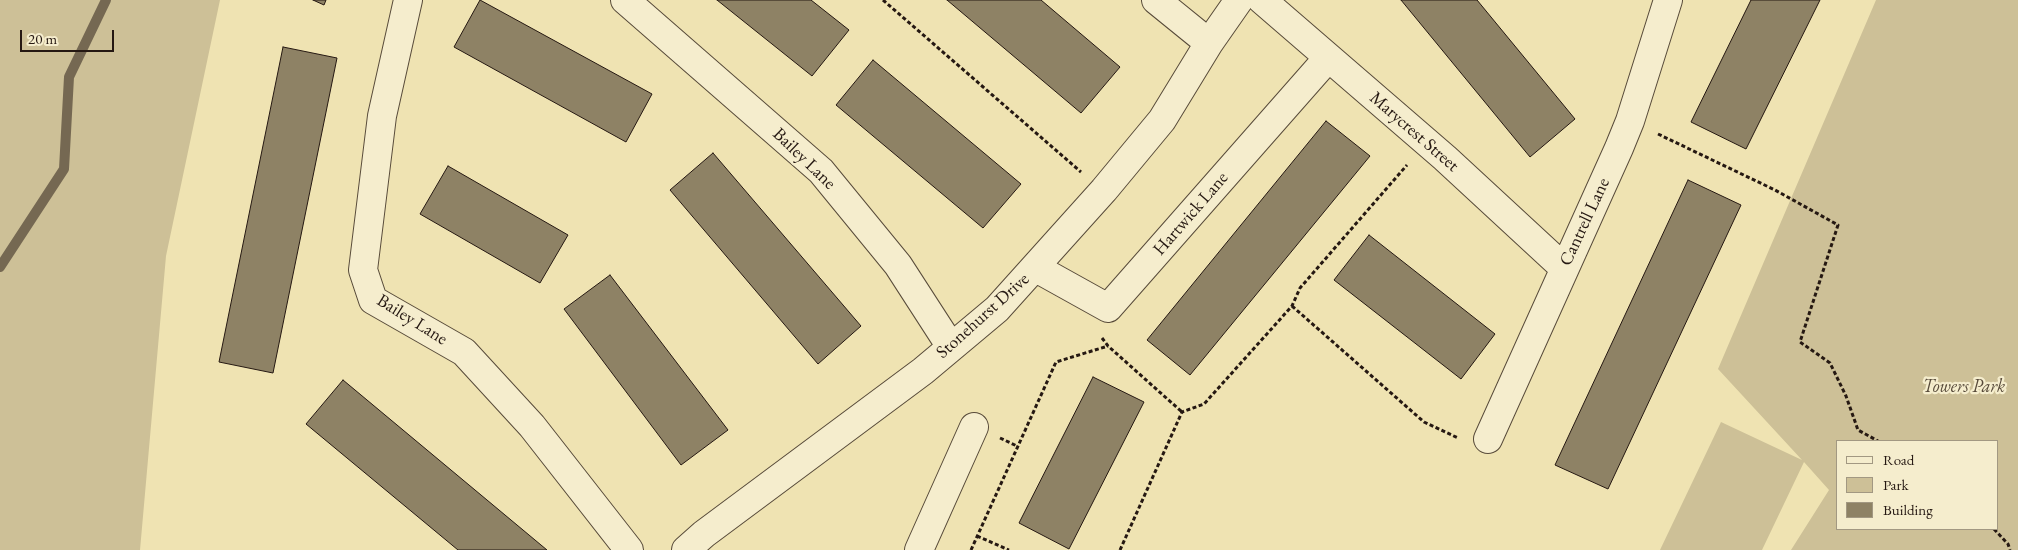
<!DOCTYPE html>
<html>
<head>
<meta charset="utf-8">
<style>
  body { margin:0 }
  #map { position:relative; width:2018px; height:550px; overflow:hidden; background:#efe3b2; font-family:"EB Garamond",serif }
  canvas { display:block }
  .legend { position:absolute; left:1836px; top:440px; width:162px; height:90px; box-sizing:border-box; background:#f5edcd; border:1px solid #a29882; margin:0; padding:6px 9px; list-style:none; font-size:15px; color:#251812 }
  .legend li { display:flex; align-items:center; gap:10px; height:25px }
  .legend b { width:25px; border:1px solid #a29882 }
  .scale { position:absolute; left:20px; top:30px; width:94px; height:22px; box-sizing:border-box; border:2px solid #251812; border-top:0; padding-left:6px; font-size:15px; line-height:18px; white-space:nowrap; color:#251812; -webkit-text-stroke:4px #f5edcd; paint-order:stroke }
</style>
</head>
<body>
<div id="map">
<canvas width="2018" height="550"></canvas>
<ul class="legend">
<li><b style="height:6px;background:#f5edcd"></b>Road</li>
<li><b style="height:14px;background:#cdc097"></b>Park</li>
<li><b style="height:14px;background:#8e8265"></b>Building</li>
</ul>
<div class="scale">20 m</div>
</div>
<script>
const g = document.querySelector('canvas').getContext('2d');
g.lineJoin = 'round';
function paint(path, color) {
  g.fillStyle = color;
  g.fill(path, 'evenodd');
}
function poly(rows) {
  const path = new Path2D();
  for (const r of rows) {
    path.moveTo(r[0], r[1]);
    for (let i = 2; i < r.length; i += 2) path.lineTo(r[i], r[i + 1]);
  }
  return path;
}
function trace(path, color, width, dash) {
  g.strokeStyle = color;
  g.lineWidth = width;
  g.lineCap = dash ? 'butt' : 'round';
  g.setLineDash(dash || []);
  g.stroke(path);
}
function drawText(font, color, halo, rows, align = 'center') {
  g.font = font + ' "EB Garamond",serif';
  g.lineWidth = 4.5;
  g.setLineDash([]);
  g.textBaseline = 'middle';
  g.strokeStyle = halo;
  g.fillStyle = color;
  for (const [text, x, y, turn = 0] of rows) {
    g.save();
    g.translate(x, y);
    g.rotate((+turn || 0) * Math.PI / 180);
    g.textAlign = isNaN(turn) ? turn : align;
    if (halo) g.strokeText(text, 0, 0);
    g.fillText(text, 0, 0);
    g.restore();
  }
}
paint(poly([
  [0,0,220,0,166,256,140,550,0,550],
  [1876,0,2018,0,2018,550,1791,550,1829,490,1804,462,1762,550,1660,550,1721,422,1802,460,1718,369],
  [1837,441,1997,441,1997,529,1837,529]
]), '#cdc097');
trace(poly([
  [0,267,64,169,69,77,106,0]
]), '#756852', 10);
const building = poly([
  [313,0,326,0,324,5,313,0],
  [480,0,652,94,626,142,454,47,480,0],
  [717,0,811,0,849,30,812,76,717,0],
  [947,0,1041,0,1120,67,1081,113,947,0],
  [1401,0,1477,0,1575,119,1530,157,1401,0],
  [1751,0,1820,0,1746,149,1691,122,1751,0],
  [283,47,337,58,273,373,219,362,283,47],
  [873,60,1021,184,983,228,836,105,873,60],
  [1326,121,1370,156,1190,375,1147,340,1326,121],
  [713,153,861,326,818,364,670,190,713,153],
  [448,166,568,235,540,283,420,214,448,166],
  [1688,180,1741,205,1608,489,1555,465,1688,180],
  [1369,235,1495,334,1461,379,1334,280,1369,235],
  [610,275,728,430,681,465,564,309,610,275],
  [1093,377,1144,402,1069,549,1019,523,1093,377],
  [343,380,547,550,458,550,306,424,343,380]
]);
paint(building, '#8e8265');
trace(building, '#251812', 1);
const minor = poly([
  [408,0,382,116,363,270,373,300,464,352,532,426,629,550],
  [625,0,821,171,898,265,951,347],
  [1156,0,1209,43],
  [1262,0,1445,158,1564,268],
  [1036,268,1108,308,1328,58],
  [1488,439,1619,148,1630,121,1668,0],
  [686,550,704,534,923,371,997,309,1104,190,1162,120,1209,43,1239,0],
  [919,550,974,427]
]);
trace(minor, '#584b3a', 30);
trace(poly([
  [883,0,1081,172],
  [1658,134,1775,190,1838,225,1800,342,1830,363,1846,396,1858,430,1878,441],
  [1292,306,1424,422,1458,438],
  [1102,338,1108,346,1182,412],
  [1000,438,1017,446],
  [1994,529,2008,544,2010,550],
  [977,536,1009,550],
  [971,550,1056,362,1108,346],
  [1120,550,1182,412,1204,404,1292,306,1300,288,1407,165]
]), '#251812', 3, [4, 2.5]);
trace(minor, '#f5edcd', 28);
drawText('18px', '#251812', '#f5edcd', [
  ["Marycrest Street",1414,132,41],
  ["Bailey Lane",804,159,44],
  ["Hartwick Lane",1191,214,-49],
  ["Cantrell Lane",1585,222,-65],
  ["Stonehurst Drive",983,316,-42],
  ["Bailey Lane",412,320,32]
]);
drawText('italic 18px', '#574a3a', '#f5edcd', [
  ["Towers Park",1964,387]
]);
</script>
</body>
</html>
